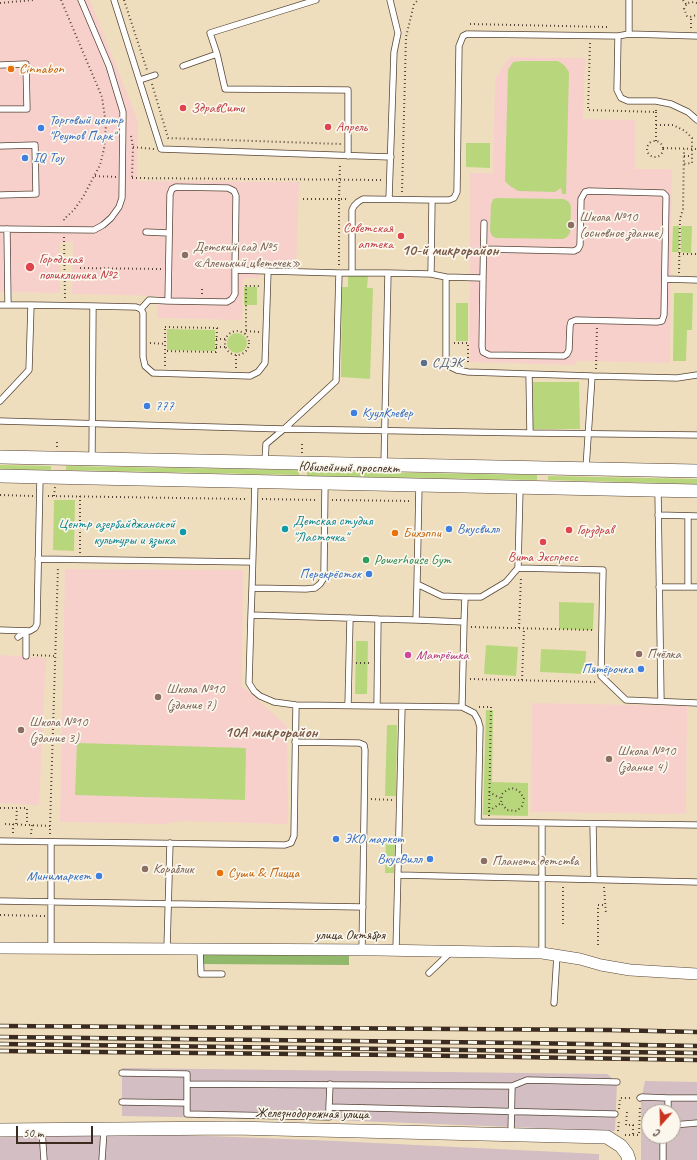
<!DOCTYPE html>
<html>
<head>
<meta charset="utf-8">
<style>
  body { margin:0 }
  #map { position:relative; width:697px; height:1160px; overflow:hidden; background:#efdebd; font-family:Caveat,sans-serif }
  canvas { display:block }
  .north { position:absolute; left:641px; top:1104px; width:40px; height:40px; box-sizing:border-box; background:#fbf7ec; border:1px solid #aea59a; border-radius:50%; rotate:200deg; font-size:11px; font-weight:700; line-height:16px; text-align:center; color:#3b2a1e }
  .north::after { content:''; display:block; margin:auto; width:14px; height:18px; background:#c8321e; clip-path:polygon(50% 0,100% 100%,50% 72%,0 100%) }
  .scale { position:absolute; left:16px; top:1126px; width:77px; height:18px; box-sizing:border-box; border:2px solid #3b2a1e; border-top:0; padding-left:5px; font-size:12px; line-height:14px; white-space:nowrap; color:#3b2a1e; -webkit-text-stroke:3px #fbf7ec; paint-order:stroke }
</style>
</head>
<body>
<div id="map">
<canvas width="697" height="1160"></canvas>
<div class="north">С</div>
<div class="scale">50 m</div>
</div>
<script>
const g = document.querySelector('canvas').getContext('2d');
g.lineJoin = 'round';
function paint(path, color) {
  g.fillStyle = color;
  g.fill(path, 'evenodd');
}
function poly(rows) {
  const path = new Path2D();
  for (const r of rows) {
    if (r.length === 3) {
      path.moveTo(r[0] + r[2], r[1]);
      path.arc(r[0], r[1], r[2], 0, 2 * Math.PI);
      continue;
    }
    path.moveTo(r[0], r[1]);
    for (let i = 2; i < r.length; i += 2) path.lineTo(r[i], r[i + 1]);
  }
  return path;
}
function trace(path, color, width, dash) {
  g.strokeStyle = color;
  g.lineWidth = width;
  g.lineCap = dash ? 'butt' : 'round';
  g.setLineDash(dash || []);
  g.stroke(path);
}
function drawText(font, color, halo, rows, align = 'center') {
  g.font = font + ' Caveat,sans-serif';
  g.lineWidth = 3.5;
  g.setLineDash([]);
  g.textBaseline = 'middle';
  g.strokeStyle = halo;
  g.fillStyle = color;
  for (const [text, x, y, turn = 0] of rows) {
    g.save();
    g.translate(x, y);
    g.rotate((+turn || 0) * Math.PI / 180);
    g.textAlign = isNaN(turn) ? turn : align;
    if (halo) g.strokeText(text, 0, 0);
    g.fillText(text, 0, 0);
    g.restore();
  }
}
paint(poly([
  [0,0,90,0,138,121,137,181,299,182,296,266,259,266,259,278,243,278,242,320,157,318,158,296,72,294,73,242,60,242,60,293,0,292],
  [510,57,585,58,583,119,635,120,635,169,672,169,670,363,579,361,573,365,470,362,470,173,493,173,495,78],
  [65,569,243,570,242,686,287,726,288,824,182,821,167,824,60,822],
  [0,655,46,658,39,805,0,803],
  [532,703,687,706,686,814,531,812]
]), '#f7d0cc');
paint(poly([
  [122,1068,607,1074,617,1082,615,1131,332,1120,122,1116],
  [645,1081,697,1082,697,1160,641,1160,641,1100],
  [649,1112,673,1112,673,1136,649,1136],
  [182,1135,314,1140,599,1154,599,1160,0,1160,0,1136]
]), '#d2bec3');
paint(poly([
  [522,61,558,61,564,65,569,72,566,194,562,194,561,188,555,192,518,191,510,186,505,181,508,70,513,62],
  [466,143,490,143,490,168,466,167],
  [497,198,564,199,569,202,571,207,570,233,567,237,563,239,496,238,492,236,490,231,491,205,493,199],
  [673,226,679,226,679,252,672,252],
  [681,226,692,226,691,253,681,252],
  [348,276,368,276,367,288,373,288,370,379,341,377,342,287,348,287],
  [244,287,257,287,257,305,244,305],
  [674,293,693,293,692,330,687,330,686,361,673,361],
  [456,303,468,303,468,341,456,341],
  [167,329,215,330,215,351,167,350],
  [237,343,10],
  [533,382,579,382,580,429,533,429],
  [0,465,51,466,51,470,0,469],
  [66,466,299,470,299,475,66,470],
  [307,471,537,475,537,480,307,476],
  [548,476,697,479,697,484,548,480],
  [54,500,75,500,74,551,53,550],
  [559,602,594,603,593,630,559,629],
  [356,641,368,641,367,694,355,694],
  [486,645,518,647,516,676,484,674],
  [541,649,586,651,585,674,540,672],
  [486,710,493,710,492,782,528,783,528,816,483,815],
  [387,725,397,725,396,796,385,796],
  [77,743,246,748,245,800,75,795],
  [386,840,395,841,394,873,385,873]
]), '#b8d77d');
paint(poly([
  [202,954,349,955,349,965,201,964]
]), '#92b86c');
const service = poly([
  [114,0,161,149,391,157],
  [316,0,210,33,217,54,225,89,348,90,348,156],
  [629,34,697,36],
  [618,36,629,34,629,0],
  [0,65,26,64,27,109,0,109],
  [183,66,217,54],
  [140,80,155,75],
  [0,146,35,145,36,194,0,195],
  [389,199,394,52,398,33,390,0],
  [432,200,449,200,454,198,457,192,459,46,463,36,467,34,618,36,617,90,621,98,628,101,656,101,671,104,688,112,697,120],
  [0,229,94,230,103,225,111,218,119,207,122,198,123,112,109,66,81,0],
  [7,229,8,305],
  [146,232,169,233],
  [235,270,235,294,232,299,227,302,168,301,170,194,172,189,176,187,228,188,234,191,236,196,235,270,268,271],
  [352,273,352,210,354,206,358,202,363,199,432,200,431,274],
  [446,277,483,278,482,347,483,352,489,355,564,356,567,354,569,350,570,326,571,322,576,320,657,322,662,321,664,315,666,199,666,196,663,193,589,191,585,192,581,199,580,245,578,249,574,251,484,249],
  [483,278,484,223],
  [665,279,697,280],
  [0,305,31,305,29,370,0,401],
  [31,305,93,306],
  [141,309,149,300,168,301],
  [0,421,284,429,530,433,529,374],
  [530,433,697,435],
  [92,459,93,306,136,307,141,309,143,313,143,357,145,366,153,373,250,376,258,372,265,363,268,271,339,273],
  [265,462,266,444,284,429,336,381,339,273,388,273],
  [384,465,388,273,431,274,446,277,446,357,449,366,457,370,468,372,592,376],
  [586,468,592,376,677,378,697,375],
  [255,482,252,588,306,589,315,588,320,584,324,578,324,570,325,484],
  [419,485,417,584,442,596,465,597,481,597,506,582,518,568,520,488],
  [658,491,661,701],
  [658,515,697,516],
  [688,516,688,587],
  [38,559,252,562],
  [518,568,603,570,601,676,626,700,697,703],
  [417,584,416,620,378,619,377,706,462,707,474,713,478,720,480,727,478,822,697,825],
  [659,587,697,587],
  [251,615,252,588],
  [416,620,464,622,462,707],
  [464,622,465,597],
  [0,630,30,631,35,628,37,624,40,477],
  [18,637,26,631],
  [26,656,26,631],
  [348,705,350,618],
  [377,706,296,705,274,702,260,696,254,691,249,683,251,615,378,619],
  [295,742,359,743,364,745,365,750,362,950],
  [593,824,594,879],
  [0,841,285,845,291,843,294,836,296,705],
  [398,875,697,882],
  [0,901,363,907],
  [167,948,170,843],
  [51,949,51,842],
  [200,949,201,974,222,974],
  [396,950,402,707],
  [542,953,542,823],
  [429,973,451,952],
  [554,1003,557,955],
  [122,1073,187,1074,187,1084,512,1086,527,1080,617,1082],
  [187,1084,187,1103],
  [640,1098,642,1097,668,1098],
  [122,1102,187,1103,187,1114,329,1117,329,1107,615,1114],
  [329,1107,330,1084],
  [668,1112,668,1098,697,1098],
  [673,1125,697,1123],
  [42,1130,44,1160],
  [511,1134,512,1086],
  [102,1160,104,1130],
  [663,1160,663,1136]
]);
const minor = poly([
  [0,948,378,950,542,953,580,959,601,965,630,970,697,974]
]);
const tertiary = poly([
  [0,457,697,471],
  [0,476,697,491],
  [0,1130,234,1128,607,1137,621,1146,627,1154,629,1160]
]);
trace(service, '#564536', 7);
trace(minor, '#564536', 12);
trace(tertiary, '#564536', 14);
trace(poly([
  [61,0,102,97,106,125,104,149,100,165,83,197,74,210,64,219,64,223],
  [124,0,147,70],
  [683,0,686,4],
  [0,3,34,0],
  [697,3,694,2,687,3,684,9,687,16,690,17,697,15],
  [470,24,607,27],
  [691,28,691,17],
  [590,43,588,110,656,112,656,108],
  [152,84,168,138,341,144],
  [656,125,673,125,685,131,692,138,692,163,683,164],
  [131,136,133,147,132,177],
  [656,141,656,112],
  [655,149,8],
  [133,147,154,149],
  [663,148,697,149],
  [684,156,692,156],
  [95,176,116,177],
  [132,178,383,180],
  [402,192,406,37,414,4,418,0],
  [303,199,339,199,340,163],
  [64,237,65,299],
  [679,254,697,254],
  [339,265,339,199,349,199],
  [80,268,162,269],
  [679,273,680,219,683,209,684,149],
  [202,294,202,289],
  [165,327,217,328,216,352,165,351,165,327],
  [246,331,259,332],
  [237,343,12],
  [245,334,246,331,246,286,261,286],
  [216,339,225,339],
  [150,343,165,344],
  [454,343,468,343,468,365],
  [216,347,225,347],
  [165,366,165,351],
  [236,368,236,355],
  [596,369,597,327],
  [302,444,302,453],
  [57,447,57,441],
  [0,495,33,496],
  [48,496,247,499],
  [54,496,55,487],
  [262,499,317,500],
  [332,500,411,501],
  [80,553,80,496],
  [471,627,594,630],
  [519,628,521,577],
  [33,655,54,656],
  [356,663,370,663],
  [470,679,595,682],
  [522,680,524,628],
  [479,707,491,707,489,816],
  [489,792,500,798],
  [371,799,392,800],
  [0,808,27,808,27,825],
  [489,811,501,803,507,810,517,811,522,806,524,798,519,791,515,789,511,788,504,792,502,794,501,803],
  [5,824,50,826,50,835],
  [16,824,17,808],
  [50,826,58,567],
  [13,833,13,824],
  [31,834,32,825],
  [604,887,606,914],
  [0,915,45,916],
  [563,924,563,885],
  [598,945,598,905,606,905],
  [619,1109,620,1098,632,1098],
  [627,1112,626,1125,633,1125,633,1135],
  [618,1131,619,1120],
  [625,1135,639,1135,640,1105]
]), '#564536', 2, [1, 3]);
trace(service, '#fff', 5.5);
trace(minor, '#fff', 11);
trace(tertiary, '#fff', 13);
const rail = poly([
  [0,1026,610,1030,697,1032],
  [0,1037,526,1043,697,1046],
  [0,1044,697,1053],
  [0,1051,397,1055,697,1060]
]);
trace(rail, '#3b2a1e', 4.5);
trace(rail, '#fbf7ec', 3, [9]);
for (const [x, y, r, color] of [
  [11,69,4,"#e8710a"],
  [183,108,4,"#e0444e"],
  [328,127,4,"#e0444e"],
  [41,128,4,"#3f7fe0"],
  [25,158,4,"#3f7fe0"],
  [571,225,4,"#8d6e63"],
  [401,236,4,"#e0444e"],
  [185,255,4,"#8d6e63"],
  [30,267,5,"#e0444e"],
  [424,363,4,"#5c6f8a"],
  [147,406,4,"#3f7fe0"],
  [354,413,4,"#3f7fe0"],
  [285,529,4,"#0f9aa8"],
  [449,529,4,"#3f7fe0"],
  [569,530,4,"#e0444e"],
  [183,532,4,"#0f9aa8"],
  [395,533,4,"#e8710a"],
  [543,542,4,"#e0444e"],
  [366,560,4,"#2e9e5b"],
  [369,574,4,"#3f7fe0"],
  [639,654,4,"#8d6e63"],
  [408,655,4,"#d1479c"],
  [641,669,4,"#3f7fe0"],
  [158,697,4,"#8d6e63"],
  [21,730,4,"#8d6e63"],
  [609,759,4,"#8d6e63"],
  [336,839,4,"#3f7fe0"],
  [430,859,4,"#3f7fe0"],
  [484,861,4,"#8d6e63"],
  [145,869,4,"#8d6e63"],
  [220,873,4,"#e8710a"],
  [99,876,4,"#3f7fe0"]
]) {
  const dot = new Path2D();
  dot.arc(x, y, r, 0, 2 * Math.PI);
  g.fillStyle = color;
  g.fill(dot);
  trace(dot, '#fbf7ec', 1.5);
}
drawText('14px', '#c56008', '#fbf7ec', [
  ["Cinnabon",19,69],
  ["Бихэппи",403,533],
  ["Суши & Пицца",228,873]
], 'left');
drawText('14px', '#be3a42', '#fbf7ec', [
  ["ЗдравСити",191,108],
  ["Апрель",336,127],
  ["Советская",393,228,"right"],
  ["аптека",393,244,"right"],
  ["Городская",39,259],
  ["поликлиника №2",39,275],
  ["Горздрав",577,530],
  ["Вита Экспресс",543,557,"center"]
], 'left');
drawText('14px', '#366cbe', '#fbf7ec', [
  ["Торговый центр",49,120],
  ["\"Реутов Парк\"",49,136],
  ["IQ Toy",33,158],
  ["777",155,406],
  ["КуулКлевер",362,413],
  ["Вкусвилл",457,529],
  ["Перекрёсток",361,574,"right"],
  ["Пятёрочка",633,669,"right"],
  ["ЭКО маркет",344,839],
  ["ВкусВилл",422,859,"right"],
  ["Минимаркет",91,876,"right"]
], 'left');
drawText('14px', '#785e54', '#fbf7ec', [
  ["Школа №10",579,217],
  ["(основное здание)",579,233],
  ["Детский сад №5",193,247],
  ["«Аленький цветочек»",193,263],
  ["Пчёлка",647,654],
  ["Школа №10",166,689],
  ["(здание 7)",166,705],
  ["Школа №10",29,722],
  ["(здание 3)",29,738],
  ["Школа №10",617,751],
  ["(здание 4)",617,767],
  ["Планета детства",492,861],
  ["Кораблик",153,869]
], 'left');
drawText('14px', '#4e5e75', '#fbf7ec', [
  ["СДЭК",432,363]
], 'left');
drawText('14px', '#3b2a1e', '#fbf7ec', [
  ["Юбилейный проспект",349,468,1],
  ["улица Октября",350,935],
  ["Железнодорожная улица",312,1114,1]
]);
drawText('14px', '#0d838f', '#fbf7ec', [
  ["Детская студия",293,521],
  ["\"Ласточка\"",293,537],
  ["Центр азербайджанской",175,524,"right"],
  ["культуры и языка",175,540,"right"]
], 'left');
drawText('14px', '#27864d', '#fbf7ec', [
  ["Powerhouse Gym",374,560]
], 'left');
drawText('14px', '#b23c85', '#fbf7ec', [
  ["Матрёшка",416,655]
], 'left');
drawText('bold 16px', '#7a5949', '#fbf7ec', [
  ["10-й микрорайон",450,251],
  ["10А микрорайон",271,733]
]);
</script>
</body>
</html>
